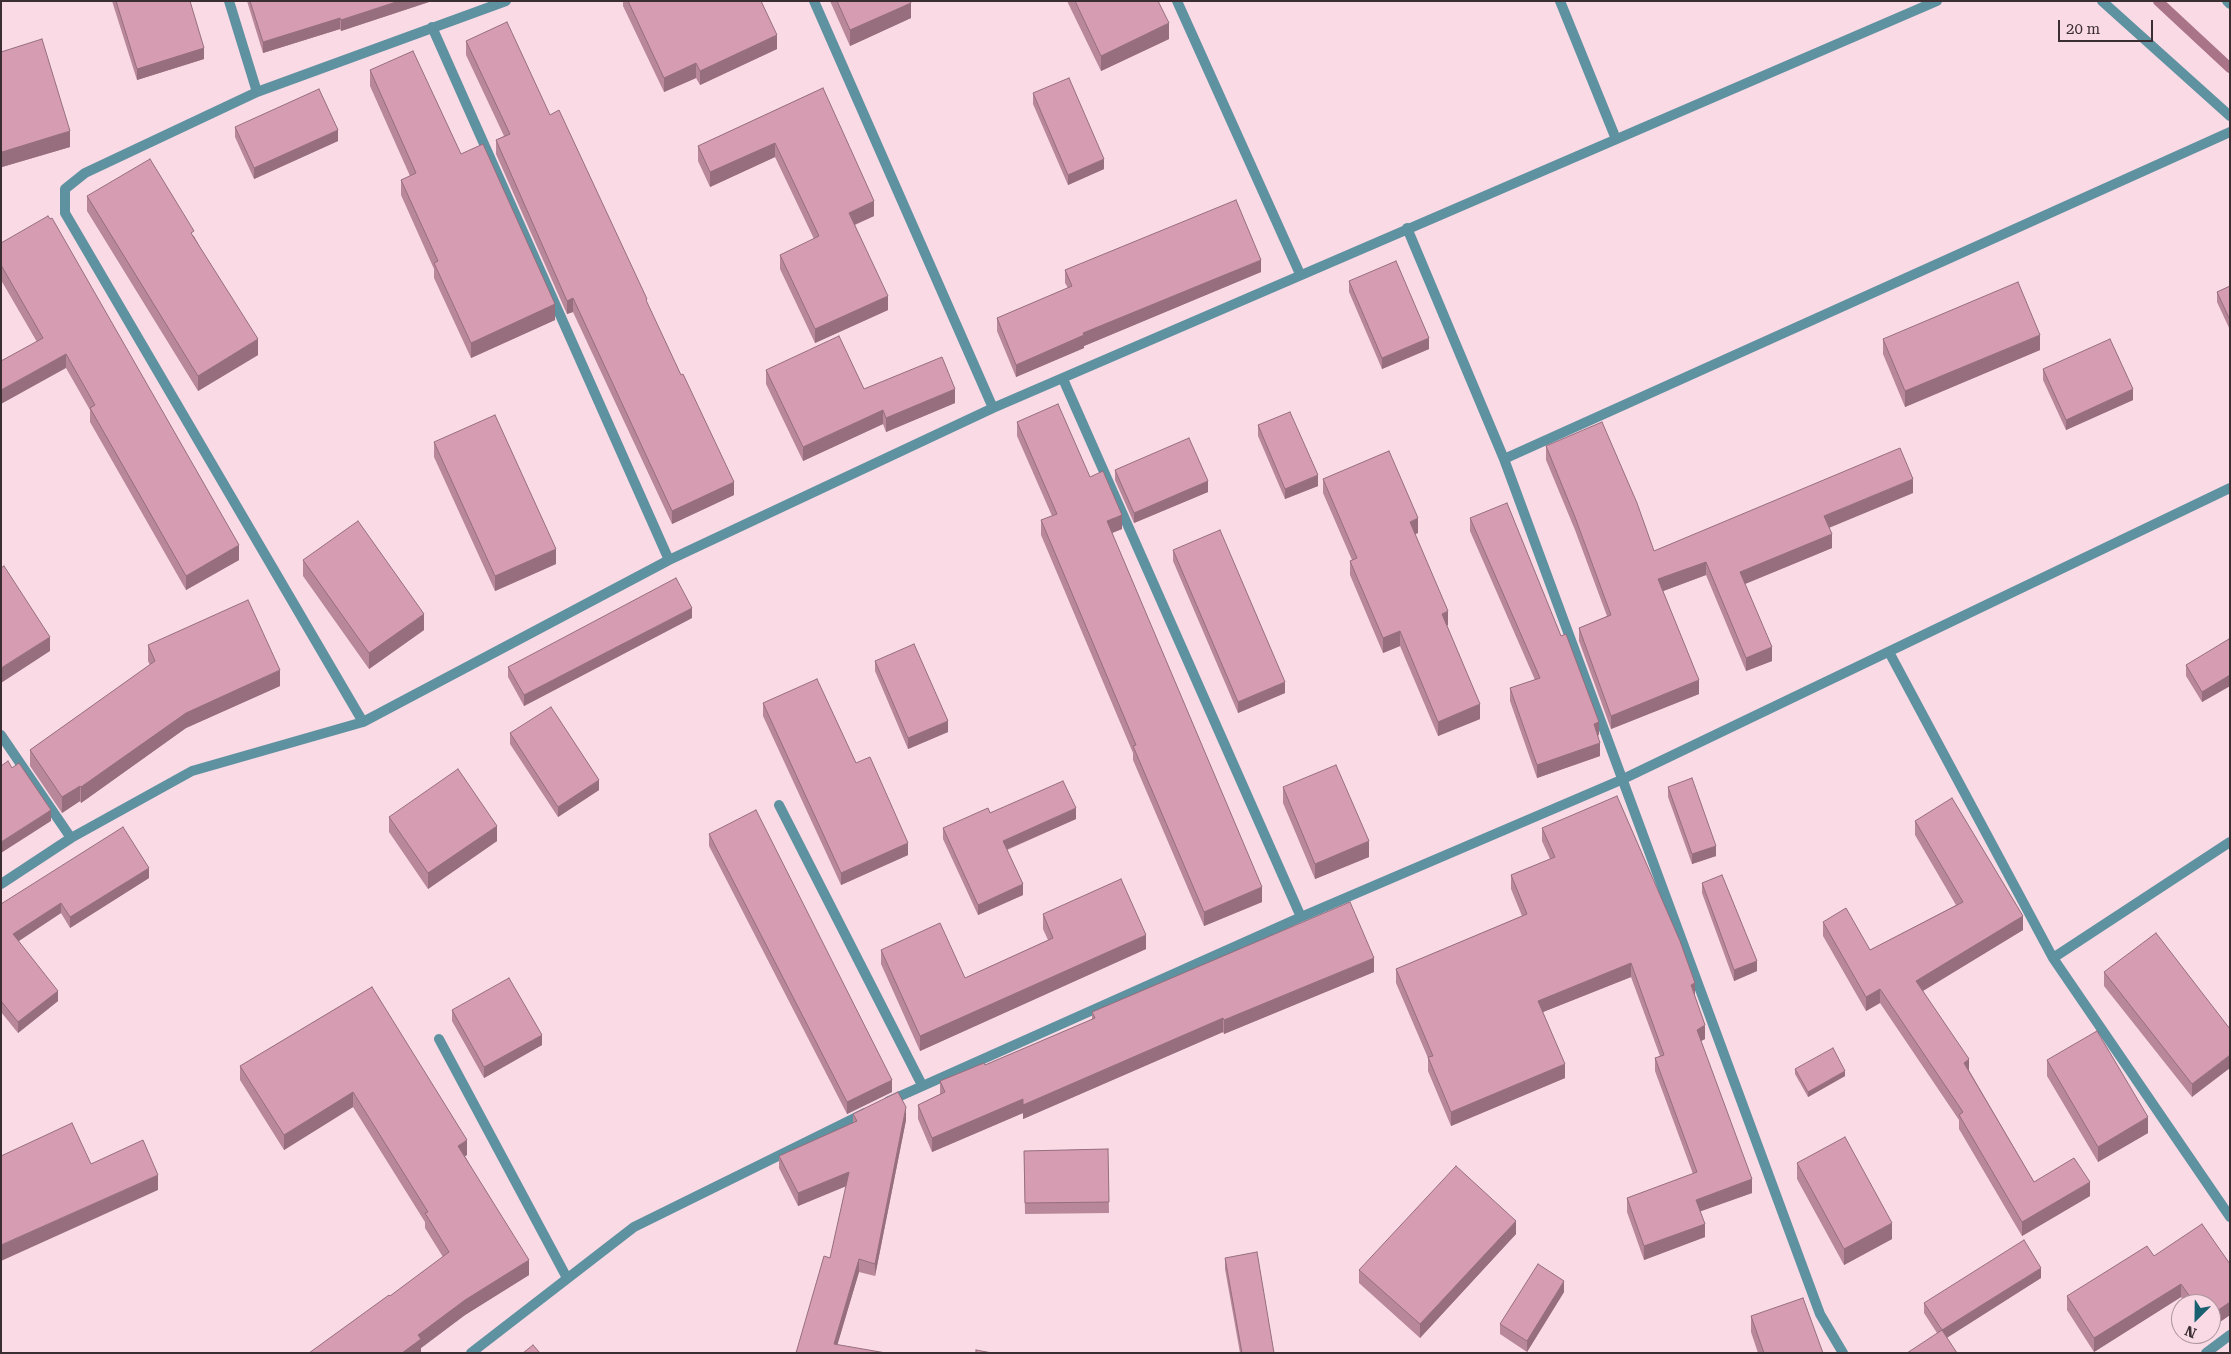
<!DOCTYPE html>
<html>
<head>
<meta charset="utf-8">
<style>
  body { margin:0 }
  #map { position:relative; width:2231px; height:1354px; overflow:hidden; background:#fadae5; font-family:"Roboto Serif",serif }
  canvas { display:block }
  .frame { position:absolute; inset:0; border:2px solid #3a2e32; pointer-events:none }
  .north { position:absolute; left:2171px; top:1294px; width:50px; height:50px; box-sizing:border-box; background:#fadae5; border:1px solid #ad959d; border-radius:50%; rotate:203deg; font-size:14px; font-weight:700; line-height:20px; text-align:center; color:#3a2e32 }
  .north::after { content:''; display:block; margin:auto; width:18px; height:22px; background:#196070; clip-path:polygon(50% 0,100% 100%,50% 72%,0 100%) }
  .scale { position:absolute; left:2058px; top:20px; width:95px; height:22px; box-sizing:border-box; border:2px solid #3a2e32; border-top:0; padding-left:6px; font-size:15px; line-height:18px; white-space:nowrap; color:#3a2e32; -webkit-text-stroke:4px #fadae5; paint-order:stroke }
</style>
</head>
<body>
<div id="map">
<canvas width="2231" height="1354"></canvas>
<div class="frame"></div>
<div class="north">N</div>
<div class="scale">20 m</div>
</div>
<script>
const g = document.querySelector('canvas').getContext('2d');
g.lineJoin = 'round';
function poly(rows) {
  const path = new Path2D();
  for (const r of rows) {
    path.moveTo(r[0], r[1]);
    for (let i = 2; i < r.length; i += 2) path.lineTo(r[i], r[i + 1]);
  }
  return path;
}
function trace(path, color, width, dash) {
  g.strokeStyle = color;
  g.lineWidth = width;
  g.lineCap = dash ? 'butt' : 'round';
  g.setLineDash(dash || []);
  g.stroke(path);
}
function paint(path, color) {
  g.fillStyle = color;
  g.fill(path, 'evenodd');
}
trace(poly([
  [2158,1,2230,68]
]), '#aa7488', 10);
trace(poly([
  [2227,1,2230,4]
]), '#5e92a1', 10);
trace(poly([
  [229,1,257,92],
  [814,1,993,408],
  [1177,1,1300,274],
  [1560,1,1616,139],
  [2102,1,2230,116],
  [432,27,669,560],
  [1407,228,1504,459,1820,1314,1843,1353],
  [1063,379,1301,917],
  [1504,459,2230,132],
  [1889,652,2053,958,2230,1217],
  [363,722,65,213,65,189,85,173,257,92,506,1],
  [1,735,71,838],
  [779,805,922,1085],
  [1,884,71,838,192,771,363,722,669,560,993,408,1937,1],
  [2053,958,2230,842],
  [439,1039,567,1278],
  [889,1101,1301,917,1621,780,2230,488],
  [471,1353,634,1227,865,1113],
  [2206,1353,2230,1335]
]), '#5e92a1', 10);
paint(poly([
  [112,1,190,1,204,59,137,80],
  [247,1,432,1,341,31,340,29,263,53],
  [623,1,761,1,777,49,700,85,696,78,664,92,623,6],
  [830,1,910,1,911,18,850,46],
  [1067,1,1158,1,1169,39,1101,71],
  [466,41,550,115,647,304,734,495,672,524,573,312,567,314,496,154,496,140,504,136,466,55],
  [1,52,70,147,2,167,1,164],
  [370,70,461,154,555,320,471,358,434,278,434,269,401,195,401,180,410,176,370,86],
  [823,88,874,216,855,225,888,310,815,343,780,269,780,255,814,239,775,157,710,187,698,161,698,146],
  [1033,93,1104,169,1068,185,1033,104],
  [235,127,338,141,254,179,235,137],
  [87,196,194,236,258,355,198,391,87,211],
  [1,243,239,560,186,590,90,422,90,410,66,368,37,342,1,280],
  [1065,270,1261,272,1084,346,1084,348,1016,377,997,331,997,318,1068,288,1065,283],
  [1349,281,1429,349,1382,369,1349,292],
  [2230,286,2230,330,2217,302,2217,292],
  [1883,339,2040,350,1905,407,1883,354],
  [2043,369,2133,400,2066,430,2043,380],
  [766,370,864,389,955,403,886,432,883,424,803,461,766,384],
  [1017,422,1090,477,1122,529,1112,533,1262,902,1204,926,1133,760,1133,753,1041,535,1041,520,1052,516,1017,436],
  [1258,425,1318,486,1285,499,1258,436],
  [434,442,556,564,495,591,434,457],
  [1546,446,1654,551,1913,493,1829,527,1832,548,1745,584,1772,661,1746,671,1706,575,1663,591,1699,694,1611,729,1579,641,1579,628,1607,616,1575,530,1546,460],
  [1115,470,1208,492,1134,523,1115,480],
  [1323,479,1418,533,1415,534,1480,719,1438,736,1400,646,1383,653,1350,575,1350,561,1352,560,1323,493],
  [1470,518,1599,735,1598,735,1600,756,1537,778,1510,701,1510,688,1535,680,1470,531],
  [1173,550,1285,693,1238,713,1173,561],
  [303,560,424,630,369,669,303,576],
  [692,618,524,706,508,677,508,667],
  [2230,641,2230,686,2202,702,2186,676,2186,665],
  [148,645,280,686,186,728,81,803,80,801,62,813,30,766,30,750,150,665,148,661],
  [875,661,948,732,908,749,875,671],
  [763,703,856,763,908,855,841,885,763,716],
  [510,733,599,790,558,817,510,744],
  [1283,787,1369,857,1315,879,1283,803],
  [1668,787,1716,856,1692,864,1668,797],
  [990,813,1076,819,1007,850,1023,895,978,915,943,839,943,828],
  [389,817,497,841,428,889,389,832],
  [1915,821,2023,930,1923,991,2034,1182,2090,1196,2022,1236,1959,1129,1959,1120,1880,1003,1866,1011,1823,936,1823,922,1870,950,1956,905,1915,835],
  [1542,828,1695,996,1705,1039,1701,1041,1752,1193,1700,1211,1705,1237,1644,1260,1627,1212,1627,1198,1693,1174,1655,1071,1655,1058,1660,1056,1631,977,1543,1012,1565,1078,1451,1126,1428,1071,1428,1058,1396,983,1396,969,1522,916,1511,889,1511,875,1550,859,1542,841],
  [709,834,892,1092,847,1114,709,846],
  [149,878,70,928,61,913,18,941,58,1001,18,1033,1,1012,1,904],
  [1702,883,1757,971,1734,981,1702,893],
  [1043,914,1146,949,920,1051,881,964,881,950,965,978,1048,940,1043,929],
  [1374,972,1224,1034,1223,1032,1023,1119,1023,1113,932,1152,918,1119,918,1105,940,1094,940,1081,985,1065,1092,1020,1092,1012],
  [2104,972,2230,1029,2192,1097,2104,986],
  [372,987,467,1155,465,1156,529,1275,465,1315,421,1348,421,1353,390,1296,443,1257,425,1228,425,1222,353,1107,284,1150,240,1080,240,1066],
  [452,1010,542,1045,484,1078,452,1021],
  [2047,1060,2148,1133,2098,1162,2047,1076],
  [1795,1069,1845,1076,1808,1097,1795,1074],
  [853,1114,906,1120,875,1276,859,1272,837,1345,796,1353,830,1258,846,1186,798,1206,779,1168,779,1156,853,1123],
  [1108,1149,1109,1213,1025,1214,1024,1151],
  [1797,1163,1892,1239,1844,1265,1797,1179],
  [1516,1234,1420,1338,1359,1283,1359,1270],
  [2154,1256,2230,1264,2230,1315,2211,1328,2211,1304,2186,1304,2181,1297,2094,1352,2067,1310,2067,1296],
  [1225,1258,1274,1353,1240,1353,1225,1269],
  [2041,1278,1947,1337,1937,1333,1924,1313,1924,1303],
  [1564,1292,1527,1352,1500,1334,1500,1324],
  [1751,1316,1823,1353,1758,1353,1751,1332]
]), '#b88799');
paint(poly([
  [399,1,432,1,341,31,341,20],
  [911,3,911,18,850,46,850,30],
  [340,18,340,29,263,53,263,42],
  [1169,23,1169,39,1101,71,1101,56],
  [777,35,777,49,700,85,700,71],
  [204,48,204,59,137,80,137,69],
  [696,63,696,78,664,92,664,78],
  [338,130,338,141,254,179,254,168],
  [70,131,70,147,2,167,2,152],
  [775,143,775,157,710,187,710,172],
  [1104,159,1104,169,1068,185,1068,175],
  [874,201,874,216,849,227,849,213],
  [1261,260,1261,272,1084,346,1084,348,1016,377,1016,365,1083,333],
  [888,296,888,310,815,343,815,329],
  [573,298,573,312,567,314,567,301],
  [555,304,555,320,471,358,471,343],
  [2040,335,2040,350,1905,407,1905,391],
  [1429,338,1429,349,1382,369,1382,358],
  [258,339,258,355,198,391,198,376],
  [66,354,66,368,1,404,1,390],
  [955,389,955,403,886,432,886,418],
  [2133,389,2133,400,2066,430,2066,420],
  [883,410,883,424,803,461,803,447],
  [1318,475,1318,486,1285,499,1285,489],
  [1913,479,1913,493,1824,530,1824,516],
  [1208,481,1208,492,1134,523,1134,513],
  [734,482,734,495,672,524,672,511],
  [1122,515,1122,529,1107,535,1107,521],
  [1418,518,1418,533,1410,536,1410,522],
  [1832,534,1832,548,1740,586,1740,572],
  [239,545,239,560,186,590,186,576],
  [556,549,556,564,495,591,495,576],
  [1706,562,1706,575,1658,593,1658,579],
  [692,608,692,618,524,706,524,695],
  [1448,611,1448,625,1442,628,1442,614],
  [424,614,424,630,369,669,369,653],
  [1400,631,1400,646,1383,653,1383,638],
  [50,637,50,651,1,683,1,668],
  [1772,647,1772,661,1746,671,1746,658],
  [280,670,280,686,186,728,81,803,81,787,186,713],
  [2230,675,2230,686,2202,702,2202,692],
  [1699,680,1699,694,1611,729,1611,716],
  [1285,682,1285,693,1238,713,1238,702],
  [1480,704,1480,719,1438,736,1438,722],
  [948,721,948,732,908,749,908,738],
  [1599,722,1599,735,1594,737,1594,724],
  [1600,743,1600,756,1537,778,1537,765],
  [599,780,599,790,558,817,558,807],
  [80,786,80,801,62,813,62,797],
  [1076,808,1076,819,1003,851,1003,841],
  [51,810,51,821,1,853,1,842],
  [497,826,497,841,428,889,428,873],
  [1369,841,1369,857,1315,879,1315,864],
  [908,843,908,855,841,885,841,873],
  [1716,846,1716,856,1692,864,1692,854],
  [149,868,149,878,70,928,70,917],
  [1023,884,1023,895,978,915,978,905],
  [1262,887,1262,902,1204,926,1204,912],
  [61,903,61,913,13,945,13,934],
  [2023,916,2023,930,1916,995,1916,981],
  [1146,935,1146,949,920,1051,920,1036],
  [1374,958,1374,972,1224,1034,1224,1020],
  [1757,961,1757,971,1734,981,1734,970],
  [1631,963,1631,977,1538,1014,1538,1001],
  [1695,983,1695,996,1691,985],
  [1880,989,1880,1003,1866,1011,1866,997],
  [58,991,58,1001,18,1033,18,1022],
  [1223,1018,1223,1032,1023,1119,1023,1105],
  [1705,1025,1705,1039,1697,1043,1697,1030],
  [542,1035,542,1045,484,1078,484,1067],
  [2230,1055,2230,1068,2192,1097,2192,1084],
  [1969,1059,1969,1074,1964,1063],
  [1565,1064,1565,1078,1451,1126,1451,1112],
  [1845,1071,1845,1076,1808,1097,1808,1092],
  [892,1080,892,1092,847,1114,847,1102],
  [353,1092,353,1107,284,1150,284,1135],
  [1023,1099,1023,1113,932,1152,932,1138],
  [906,1107,906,1120,875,1276,875,1264],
  [2148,1117,2148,1133,2098,1162,2098,1147],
  [467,1140,467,1155,458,1160,458,1146],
  [849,1172,849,1185,798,1206,798,1193],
  [158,1175,158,1190,1,1261,1,1245],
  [1752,1179,1752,1193,1696,1213,1696,1200],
  [2090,1182,2090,1196,2022,1236,2022,1222],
  [1516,1221,1516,1234,1420,1338,1420,1324],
  [1892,1223,1892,1239,1844,1265,1844,1249],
  [1705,1224,1705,1237,1644,1260,1644,1246],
  [859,1259,859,1272,835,1353,834,1344],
  [529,1260,529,1275,465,1315,421,1348,421,1353,402,1353,418,1335,465,1300],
  [2041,1268,2041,1278,1942,1341,1942,1330],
  [1564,1281,1564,1292,1527,1352,1527,1341],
  [2181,1284,2181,1297,2094,1352,2094,1338],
  [2230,1302,2230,1315,2211,1328,2211,1315]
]), '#966e7d');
const building = poly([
  [116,1,190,1,204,48,137,69,116,1],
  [250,1,399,1,341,20,340,18,263,42,250,1],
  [628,1,761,1,777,35,700,71,696,63,664,78,628,1],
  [837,1,910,1,911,3,850,30,837,1],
  [1075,1,1158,1,1169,23,1101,56,1075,1],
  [507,22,550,115,559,110,647,299,646,300,681,375,683,374,734,482,672,511,573,298,567,301,496,140,510,134,466,41,507,22],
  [42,39,70,131,2,152,1,149,1,52,42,39],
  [413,51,461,154,483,144,555,304,471,343,434,263,438,261,401,180,416,173,370,70,413,51],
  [1069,78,1104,159,1068,175,1033,93,1069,78],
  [823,88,874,201,849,213,888,296,815,329,780,255,819,236,775,143,710,172,698,146,823,88],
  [319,89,338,130,254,168,235,127,319,89],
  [150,159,194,231,191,233,258,339,198,376,87,196,150,159],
  [1236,200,1261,260,1083,333,1084,335,1016,365,997,318,1072,286,1065,270,1236,200],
  [48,216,50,219,52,218,239,545,186,576,90,408,95,405,66,354,1,390,1,361,43,338,1,265,1,243,48,216],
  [1396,261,1429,338,1382,358,1349,281,1396,261],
  [2018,282,2040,335,1905,391,1883,339,2018,282],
  [2230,286,2230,320,2217,292,2230,286],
  [839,336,864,389,942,357,955,389,886,418,883,410,803,447,766,370,839,336],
  [2110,339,2133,389,2066,420,2043,369,2110,339],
  [1058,404,1090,477,1103,471,1122,515,1107,521,1262,887,1204,912,1133,746,1136,745,1041,520,1057,514,1017,422,1058,404],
  [1290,412,1318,475,1285,489,1258,425,1290,412],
  [495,415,556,549,495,576,434,442,495,415],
  [1602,422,1637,503,1654,551,1900,448,1913,479,1824,516,1832,534,1740,572,1772,647,1746,658,1706,562,1658,579,1699,680,1611,716,1579,628,1611,615,1575,517,1546,446,1602,422],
  [1189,438,1208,481,1134,513,1115,470,1189,438],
  [1389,451,1418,518,1410,522,1448,611,1442,614,1480,704,1438,722,1400,631,1383,638,1350,561,1357,558,1323,479,1389,451],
  [1507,503,1561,636,1566,634,1599,722,1594,724,1600,743,1537,765,1510,688,1540,678,1470,518,1507,503],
  [358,521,424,614,369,653,303,560,358,521],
  [1220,530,1285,682,1238,702,1173,550,1220,530],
  [4,566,50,637,1,668,1,568,4,566],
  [676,578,692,608,524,695,508,667,676,578],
  [248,600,280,670,186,713,81,787,80,786,62,797,30,750,155,661,148,645,248,600],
  [2229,639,2230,641,2230,675,2202,692,2186,665,2229,639],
  [914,644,948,721,908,738,875,661,914,644],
  [817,679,856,763,870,757,908,843,841,873,763,703,817,679],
  [551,707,599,780,558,807,510,733,551,707],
  [8,761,12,768,19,763,51,810,1,842,1,766,8,761],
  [1336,765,1369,841,1315,864,1283,787,1336,765],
  [458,769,497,826,428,873,389,817,458,769],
  [1692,778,1716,846,1692,854,1668,787,1692,778],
  [1063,781,1076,808,1003,841,1023,884,978,905,943,828,988,808,990,813,1063,781],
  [1617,796,1680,941,1695,983,1691,985,1705,1025,1697,1030,1752,1179,1696,1200,1705,1224,1644,1246,1627,1198,1697,1172,1655,1058,1664,1055,1631,963,1538,1001,1565,1064,1451,1112,1428,1057,1433,1056,1396,969,1527,914,1511,875,1555,857,1542,828,1617,796],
  [1952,798,2023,916,1916,981,1969,1059,1964,1063,2034,1182,2074,1158,2090,1182,2022,1222,1959,1115,1963,1112,1880,989,1866,997,1823,922,1846,908,1870,950,1963,902,1915,821,1952,798],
  [756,810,892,1080,847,1102,709,834,756,810],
  [123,827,149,868,70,917,61,903,13,934,58,991,18,1022,1,1001,1,904,123,827],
  [1722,875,1757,961,1734,970,1702,883,1722,875],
  [1121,879,1146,935,920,1036,881,950,940,923,965,978,1053,938,1043,914,1121,879],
  [1350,902,1374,958,1224,1020,1223,1018,1023,1105,1023,1099,932,1138,918,1105,945,1092,940,1081,984,1063,985,1065,1095,1018,1092,1012,1350,902],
  [2156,933,2230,1029,2230,1055,2192,1084,2104,972,2156,933],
  [509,978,542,1035,484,1067,452,1010,509,978],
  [372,987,467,1140,458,1146,529,1260,465,1300,418,1335,421,1339,402,1353,309,1353,389,1295,390,1296,449,1252,425,1213,428,1212,353,1092,284,1135,240,1066,372,987],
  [2097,1031,2148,1117,2098,1147,2047,1060,2097,1031],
  [1833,1048,1845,1071,1808,1092,1795,1069,1833,1048],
  [898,1092,906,1107,875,1264,859,1259,834,1344,886,1353,796,1353,824,1256,830,1258,849,1172,798,1193,779,1156,857,1121,853,1114,898,1092],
  [72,1123,91,1164,143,1140,158,1175,1,1245,1,1156,72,1123],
  [1845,1137,1892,1223,1844,1249,1797,1163,1845,1137],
  [1108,1149,1109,1202,1025,1203,1024,1151,1108,1149],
  [1456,1166,1516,1221,1420,1324,1359,1270,1456,1166],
  [2202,1224,2230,1264,2230,1302,2211,1315,2211,1304,2195,1304,2181,1284,2094,1338,2067,1296,2147,1246,2154,1256,2202,1224],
  [2024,1240,2041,1268,1942,1330,1924,1303,2024,1240],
  [1257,1252,1274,1353,1242,1353,1225,1258,1257,1252],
  [1538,1264,1564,1281,1527,1341,1500,1324,1538,1264],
  [1803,1298,1823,1353,1764,1353,1751,1316,1803,1298],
  [1942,1330,1957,1353,1907,1353,1942,1330],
  [533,1345,540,1353,523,1353,533,1345],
  [976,1350,992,1353,976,1353,976,1350]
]);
paint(building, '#d69db2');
trace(building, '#966e7d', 1);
</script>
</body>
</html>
